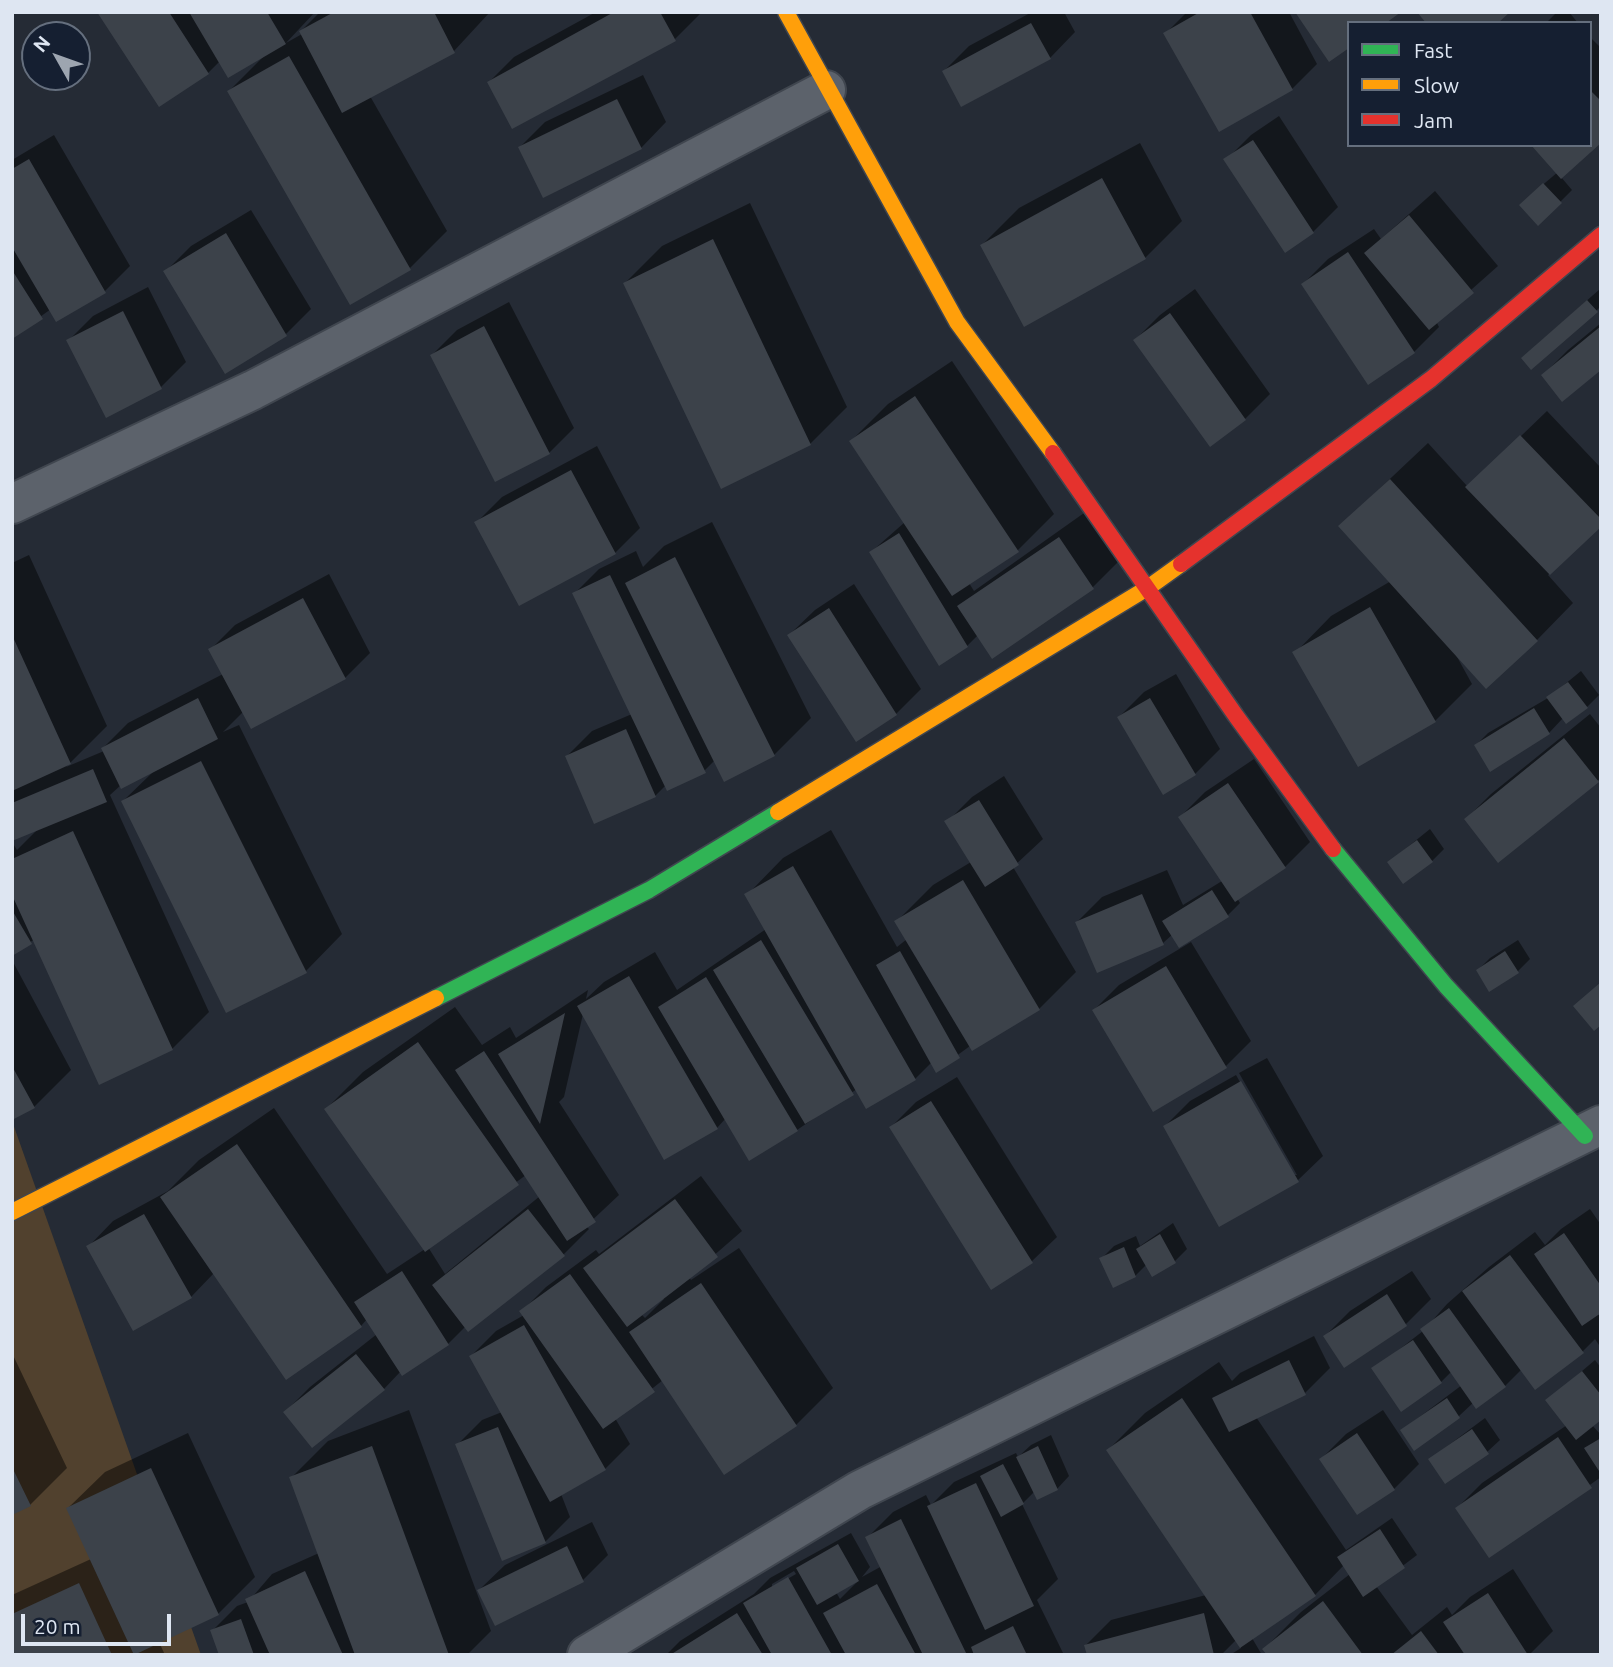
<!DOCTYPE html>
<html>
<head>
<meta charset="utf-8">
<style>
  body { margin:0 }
  #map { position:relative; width:1613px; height:1667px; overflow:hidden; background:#252b35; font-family:Ubuntu,sans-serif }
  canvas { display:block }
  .frame { position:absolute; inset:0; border:14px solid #dee6f2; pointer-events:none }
  .legend { position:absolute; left:1347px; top:21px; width:245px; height:126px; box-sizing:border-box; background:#151f31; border:2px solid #656f7e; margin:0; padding:9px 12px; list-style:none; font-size:21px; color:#dee6f2 }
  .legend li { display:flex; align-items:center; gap:14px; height:35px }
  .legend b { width:35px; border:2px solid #656f7e }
  .north { position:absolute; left:21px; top:21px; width:70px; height:70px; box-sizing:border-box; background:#151f31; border:2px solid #656f7e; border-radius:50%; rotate:310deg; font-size:19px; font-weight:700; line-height:28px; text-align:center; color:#dee6f2 }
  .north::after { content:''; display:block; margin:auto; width:24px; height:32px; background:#9da5b0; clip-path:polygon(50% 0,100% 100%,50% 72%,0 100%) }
  .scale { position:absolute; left:21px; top:1614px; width:150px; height:32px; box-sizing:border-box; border:4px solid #dee6f2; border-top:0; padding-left:9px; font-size:21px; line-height:24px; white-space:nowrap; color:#dee6f2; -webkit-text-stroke:5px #151f31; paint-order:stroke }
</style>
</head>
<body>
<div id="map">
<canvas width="1613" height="1667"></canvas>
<div class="frame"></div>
<ul class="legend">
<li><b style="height:9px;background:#30b455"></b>Fast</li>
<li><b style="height:9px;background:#ff9f0a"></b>Slow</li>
<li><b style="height:9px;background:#e5322d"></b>Jam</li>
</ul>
<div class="north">N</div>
<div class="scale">20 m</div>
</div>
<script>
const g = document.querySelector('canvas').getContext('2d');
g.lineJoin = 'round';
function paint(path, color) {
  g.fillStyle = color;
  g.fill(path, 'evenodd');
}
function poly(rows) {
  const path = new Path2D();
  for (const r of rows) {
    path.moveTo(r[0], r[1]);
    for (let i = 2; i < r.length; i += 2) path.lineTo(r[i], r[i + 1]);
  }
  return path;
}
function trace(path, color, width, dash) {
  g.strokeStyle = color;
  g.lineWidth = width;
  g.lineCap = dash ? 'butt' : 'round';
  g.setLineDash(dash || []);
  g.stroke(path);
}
paint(poly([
  [12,1121,201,1655,12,1655]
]), '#51412e');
paint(poly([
  [99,12,315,12,286,43,302,34,301,31,320,12,490,12,454,51,370,96,447,231,410,268,229,91,264,56,220,61,208,73],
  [596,12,700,14,675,39,489,82,514,57],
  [1032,12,1064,12,1075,32,1050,58,944,71,969,46],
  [1187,12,1289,12,1317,64,1292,89,1166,33],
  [1557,12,1569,12,1578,23,1546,23],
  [1590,37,1601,48,1601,141,1561,177,1572,190,1560,202,1533,193,1590,145],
  [643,75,666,122,641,148,520,147,545,122],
  [1279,116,1338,207,1313,232,1226,160,1251,135],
  [54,135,130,266,105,291,57,320,51,309,12,337,12,160],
  [1140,143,1182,221,1145,258,982,245,1019,208],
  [1435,191,1498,266,1436,321,1439,327,1414,352,1369,383,1303,284,1328,259,1374,229,1381,239],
  [750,203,847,407,810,444,722,486,625,283,662,246],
  [251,210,311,309,286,334,166,271,191,246],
  [148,287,186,362,161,387,107,416,68,341,93,316],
  [1195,289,1270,394,1245,419,1135,340,1160,315],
  [1600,289,1601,306,1596,311,1535,346],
  [509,302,574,428,549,453,432,355,457,330],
  [1601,323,1601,368,1543,375,1568,350],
  [952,361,1054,514,1018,550,969,583,974,591,1084,513,1118,562,1093,587,978,635,967,646,871,552,905,522,851,441,888,404],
  [1547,411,1601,468,1601,524,1548,575,1573,603,1537,640,1456,655,1472,684,1435,721,1359,765,1295,653,1331,616,1391,581,1340,526,1428,443,1468,487],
  [597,446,640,528,615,553,476,523,502,497],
  [712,522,811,718,774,755,715,760,704,771,666,785,655,796,567,756,592,731,632,714,574,594,599,569,636,551,643,567,664,546],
  [29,555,107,726,66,767,104,751,103,748,128,723,223,674,210,650,235,625,329,574,370,653,345,678,243,712,223,732,239,725,342,934,306,971,123,801,153,772,121,785,110,795,209,1012,172,1049,35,939,12,954,12,842,17,850,39,828,12,839,12,563],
  [854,584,921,689,896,714,789,635,815,610],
  [1581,671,1599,695,1587,707,1563,718,1549,733,1476,745,1488,733,1548,698],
  [1176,674,1220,749,1195,774,1119,717,1144,692],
  [1590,714,1601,728,1601,778,1597,781,1466,819,1491,794],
  [1254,759,1310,842,1285,867,1237,898,1240,903,1228,915,1173,934,1163,943,1077,922,1102,897,1167,870,1183,905,1222,881,1180,817,1205,792],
  [1004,776,1043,839,1013,867,1076,972,1039,1009,970,1046,937,1070,932,1062,915,1079,857,1089,797,1130,726,1118,717,1128,583,1014,564,1097,559,1102,619,1195,586,1226,589,1229,564,1254,469,1329,466,1326,448,1344,403,1374,401,1371,384,1389,285,1412,310,1387,377,1334,367,1319,361,1326,214,1273,191,1297,88,1247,113,1221,168,1191,199,1160,274,1108,387,1274,425,1249,326,1109,363,1072,455,1007,482,1045,510,1027,516,1038,588,990,586,999,604,982,655,952,677,990,766,929,747,895,783,858,831,830,897,947,907,939,896,922,933,885,971,862,947,822,972,797],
  [526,1175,540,1196,445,1274,428,1247],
  [1430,829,1444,849,1432,861,1389,862],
  [1518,940,1530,959,1518,971,1489,989,1478,970,1490,958],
  [1191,942,1251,1041,1226,1066,1094,1010,1119,985],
  [12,960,71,1070,34,1107,12,1118],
  [1267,1058,1323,1156,1297,1181,1165,1126,1190,1101,1236,1075,1293,1175,1297,1175,1239,1073],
  [957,1077,1057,1237,1031,1262,891,1127,916,1102],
  [701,1176,742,1231,689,1277,691,1280,739,1248,833,1388,796,1425,663,1380,615,1418,630,1444,605,1469,561,1494,570,1517,545,1542,457,1445,482,1420,502,1412,471,1356,496,1331,524,1315,521,1312,546,1287,596,1250,599,1254],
  [662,1298,664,1299,645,1318,641,1314],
  [1590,1209,1601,1225,1601,1310,1597,1313,1601,1318,1601,1348,1595,1339,1582,1352,1522,1369,1505,1386,1477,1406,1474,1402,1459,1416,1402,1430,1462,1385,1452,1371,1441,1382,1374,1369,1423,1331,1447,1304,1489,1267,1535,1232,1545,1245,1561,1229],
  [1173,1223,1187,1249,1175,1261,1147,1264,1135,1276,1101,1259,1114,1246,1136,1236,1140,1246],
  [1412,1271,1431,1299,1406,1324,1344,1365,1325,1336,1350,1311],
  [1314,1336,1330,1368,1305,1393,1256,1417,1346,1550,1392,1518,1417,1555,1376,1586,1412,1635,1447,1607,1452,1615,1470,1597,1513,1569,1553,1631,1529,1655,1269,1655,1264,1649,1301,1612,1350,1574,1344,1565,1315,1595,1252,1638,1262,1655,1230,1655,1241,1648,1236,1640,1221,1655,1089,1655,1086,1645,1111,1620,1206,1595,1108,1450,1145,1413,1219,1362,1232,1381,1240,1373],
  [12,1353,67,1468,30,1505,12,1514],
  [1595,1360,1601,1368,1601,1418,1592,1425,1601,1435,1601,1477,1490,1556,1457,1508,1482,1483,1567,1425,1548,1400],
  [409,1410,491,1631,467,1655,221,1655,212,1631,237,1606,248,1602,272,1574,319,1553,291,1478,328,1441],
  [1383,1410,1419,1464,1394,1489,1321,1459,1346,1434],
  [1485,1418,1500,1440,1487,1452,1430,1459],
  [188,1433,255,1577,218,1614,159,1642,165,1655,12,1655,12,1595,91,1559,68,1508,105,1472],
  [1051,1435,1069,1476,1057,1489,1035,1491,1022,1504,1058,1579,1037,1600,1064,1655,666,1655,680,1641,754,1594,770,1578,851,1533,870,1567,862,1577,882,1566,868,1537,893,1512,926,1495,931,1505,954,1482,1016,1453,1018,1457,1031,1445],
  [794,1571,796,1574,772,1588,772,1584],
  [858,1581,840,1599,836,1592],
  [592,1522,608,1555,583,1580,479,1590,505,1565]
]), '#0007');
paint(poly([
  [97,12,169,12,209,74,159,107],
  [189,12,267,12,286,44,228,78],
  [334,12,434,12,455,53,342,113,299,31],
  [614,12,660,12,676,41,512,129,487,82],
  [1200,12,1250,12,1293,90,1219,132,1163,33],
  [1295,12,1401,12,1386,23,1349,23,1349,48,1329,62],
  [1417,12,1510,12,1498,23,1426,23],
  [1031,23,1051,59,961,107,942,71],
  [289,56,411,270,350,305,227,91],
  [1590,90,1601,101,1601,143,1561,179,1531,145,1590,145],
  [617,99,642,149,543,198,518,147],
  [1253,140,1314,233,1285,253,1223,159],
  [29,159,106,293,56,322,12,247,12,169],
  [1102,178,1146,259,1024,327,980,245],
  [1543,183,1562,203,1538,226,1519,205],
  [1409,215,1474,293,1429,330,1364,253],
  [226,233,287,336,225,374,163,271],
  [713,239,811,445,721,489,623,283],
  [1348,252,1415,353,1368,385,1301,284],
  [12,270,43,319,12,339],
  [1587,300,1598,312,1531,370,1521,358],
  [123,311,162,389,106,418,66,340],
  [1170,313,1246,420,1210,447,1133,340],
  [484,326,550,454,495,482,430,355],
  [1601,326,1601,370,1562,402,1541,375],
  [915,396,1019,552,952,596,849,441],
  [1520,435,1601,519,1601,527,1550,575,1465,487],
  [571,470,616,554,519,606,474,522],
  [1390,479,1538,641,1486,689,1338,526],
  [899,533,968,647,939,666,869,552],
  [1059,537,1094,589,992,659,957,606],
  [675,557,775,756,724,782,625,583],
  [610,575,706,773,667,791,572,593],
  [303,598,346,679,251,729,208,649],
  [1370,607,1436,722,1358,767,1292,652],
  [829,608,897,715,856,742,787,635],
  [12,635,71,764,12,791],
  [1568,682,1588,708,1566,724,1546,697],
  [198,698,218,739,121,789,101,748],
  [1150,698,1196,775,1163,795,1117,717],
  [1534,708,1550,734,1490,772,1474,745],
  [626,729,656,797,594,824,565,756],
  [1564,738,1599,782,1498,863,1464,819],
  [201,761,307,973,226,1013,121,801],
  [93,769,107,802,12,841,12,803],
  [1228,783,1286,868,1235,902,1178,817],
  [979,800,1019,865,985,887,944,821],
  [73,831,173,1050,99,1085,12,895,12,859],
  [1417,840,1433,862,1403,884,1387,862],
  [793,866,916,1080,866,1109,744,894],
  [963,880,1040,1010,972,1051,894,921],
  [1212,890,1229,917,1179,948,1162,921],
  [1142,894,1164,945,1097,973,1075,922],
  [12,910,32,944,12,956],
  [761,940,854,1095,805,1124,713,970],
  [900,951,960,1058,936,1073,876,965],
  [1505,951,1519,973,1489,992,1476,970],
  [1166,966,1227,1068,1153,1112,1092,1010],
  [629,976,718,1129,664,1160,577,1006],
  [706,977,798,1131,749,1161,658,1007],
  [1601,982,1601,1025,1594,1031,1573,1006],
  [565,1013,540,1124,498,1054],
  [418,1042,519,1185,425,1252,324,1109],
  [484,1051,596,1222,567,1241,455,1070],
  [12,1066,35,1108,12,1120],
  [1241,1081,1299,1182,1219,1227,1163,1126],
  [931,1101,1033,1263,991,1290,889,1127],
  [237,1144,362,1327,286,1380,160,1197],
  [675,1199,718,1257,627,1327,583,1268],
  [528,1209,565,1256,468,1332,432,1285],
  [144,1214,192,1298,133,1331,86,1246],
  [1564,1233,1601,1286,1601,1313,1582,1326,1534,1254],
  [1160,1234,1176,1263,1152,1277,1136,1249],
  [1124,1247,1136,1277,1113,1288,1099,1258],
  [1510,1255,1584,1353,1535,1390,1462,1291],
  [402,1271,449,1345,402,1376,354,1302],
  [570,1274,655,1392,603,1429,519,1311],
  [701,1283,797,1426,724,1475,629,1332],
  [1387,1294,1407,1326,1344,1368,1323,1336],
  [1449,1308,1506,1387,1476,1409,1420,1329],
  [524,1325,606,1470,550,1502,469,1356],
  [1413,1340,1442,1383,1401,1412,1371,1368],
  [356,1354,385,1390,312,1448,283,1412],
  [1289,1360,1306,1395,1229,1432,1212,1398],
  [1582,1371,1601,1395,1601,1420,1576,1440,1545,1400],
  [1182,1398,1316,1596,1240,1648,1106,1450],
  [1447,1398,1460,1418,1414,1451,1400,1430],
  [498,1427,546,1543,502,1561,455,1444],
  [1472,1429,1489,1454,1445,1484,1428,1459],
  [1357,1433,1395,1490,1357,1515,1319,1459],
  [1558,1437,1592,1488,1489,1558,1455,1508],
  [1601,1438,1601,1474,1584,1448],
  [372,1446,449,1655,355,1655,289,1477],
  [1038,1446,1058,1490,1037,1500,1016,1457],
  [1003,1464,1024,1504,1001,1517,980,1476],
  [12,1467,31,1506,12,1515],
  [151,1468,219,1615,134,1655,66,1508],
  [976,1483,1034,1606,985,1630,927,1506],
  [901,1519,967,1655,923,1655,865,1537],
  [1380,1529,1405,1568,1363,1597,1337,1557],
  [838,1544,859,1581,817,1605,796,1568],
  [567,1546,584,1582,495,1626,477,1590],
  [305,1571,343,1655,270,1655,245,1599],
  [788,1577,832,1655,772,1655,743,1603],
  [79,1583,112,1655,12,1655,12,1614],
  [877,1584,916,1655,846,1655,823,1613],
  [1488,1593,1528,1655,1465,1655,1443,1622],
  [1323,1601,1363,1655,1267,1655,1262,1649],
  [737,1613,763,1655,670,1655],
  [1204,1613,1214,1655,1087,1655,1084,1645],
  [241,1619,254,1655,219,1655,210,1630],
  [1013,1626,1027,1655,974,1655,971,1647],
  [1421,1631,1439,1655,1391,1655]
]), '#3c424a');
const street = poly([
  [12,504,253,390,826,90],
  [587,1655,860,1490,1601,1125]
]);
const fast = poly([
  [1333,849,1446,986,1585,1136],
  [436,998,649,890,778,812]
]);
const slow = poly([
  [786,12,957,322,1053,453],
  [778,812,1149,587,1181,564],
  [12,1212,436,998]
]);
const jam = poly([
  [1053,453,1236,716,1333,849],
  [1181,564,1431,379,1601,235]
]);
trace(street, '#40464f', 42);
trace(fast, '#40464f', 19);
trace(slow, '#40464f', 19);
trace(jam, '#40464f', 19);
trace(street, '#5c626b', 38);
trace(fast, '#30b455', 16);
trace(slow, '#ff9f0a', 16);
trace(jam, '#e5322d', 16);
</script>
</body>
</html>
